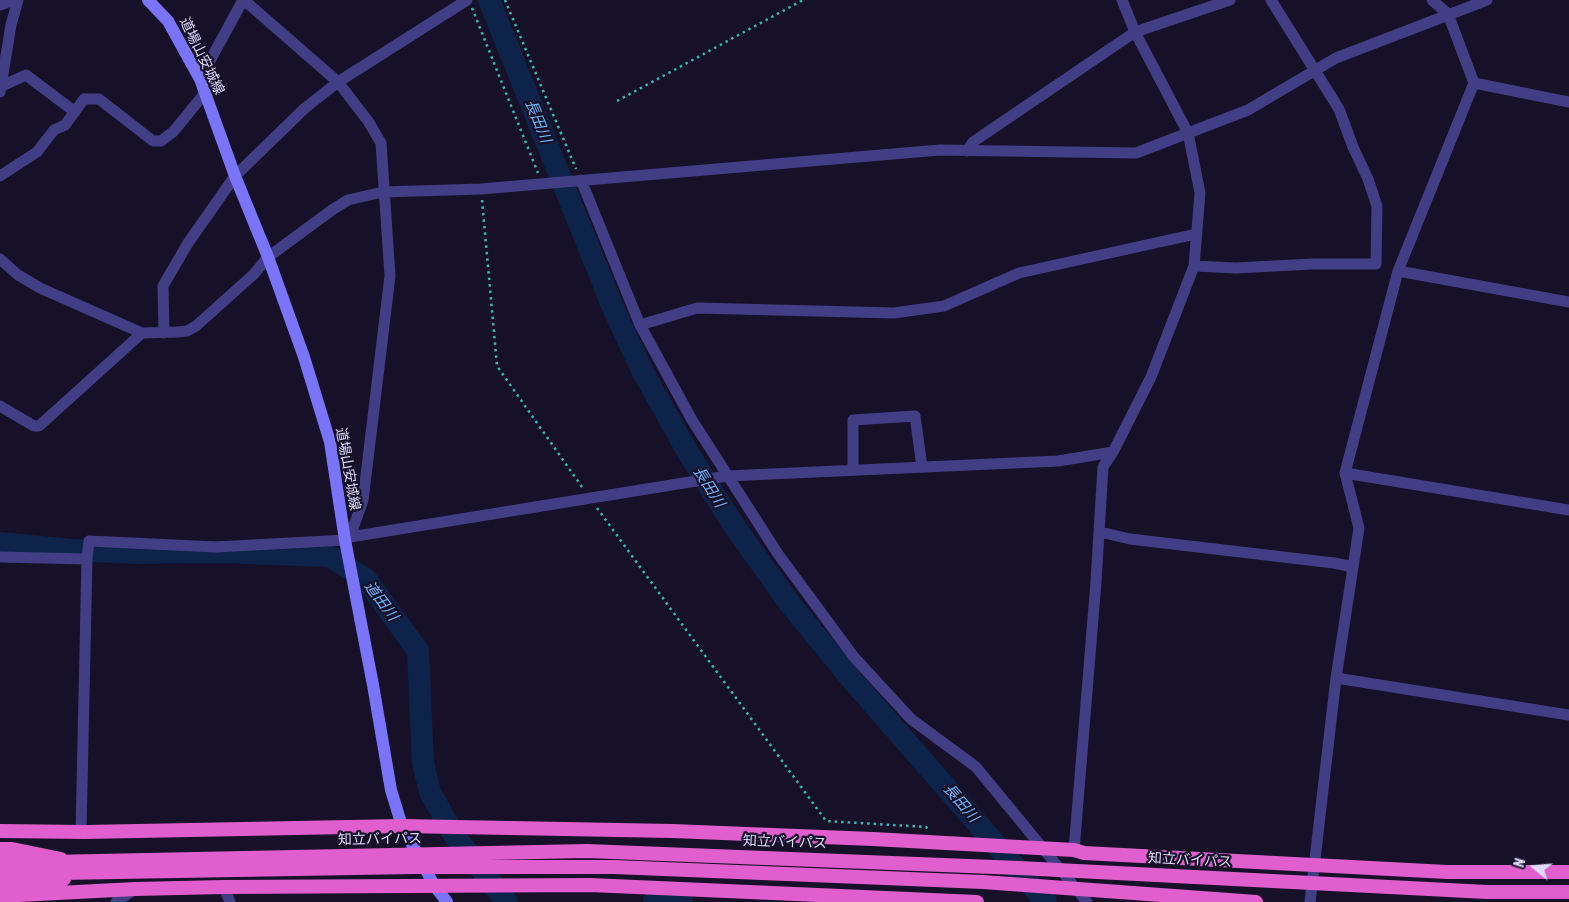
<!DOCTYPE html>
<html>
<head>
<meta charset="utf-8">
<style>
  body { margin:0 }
  #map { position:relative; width:1569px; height:902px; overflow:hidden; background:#161128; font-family:"Asap Condensed",sans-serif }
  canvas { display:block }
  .north { position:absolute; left:1509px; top:842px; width:50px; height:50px; -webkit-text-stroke:4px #161128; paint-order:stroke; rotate:287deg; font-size:14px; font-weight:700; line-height:20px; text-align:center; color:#dfdafe }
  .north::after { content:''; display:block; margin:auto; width:18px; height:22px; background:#dfdafe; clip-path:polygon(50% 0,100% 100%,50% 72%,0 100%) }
</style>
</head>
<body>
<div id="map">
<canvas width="1569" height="902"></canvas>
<div class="north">N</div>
</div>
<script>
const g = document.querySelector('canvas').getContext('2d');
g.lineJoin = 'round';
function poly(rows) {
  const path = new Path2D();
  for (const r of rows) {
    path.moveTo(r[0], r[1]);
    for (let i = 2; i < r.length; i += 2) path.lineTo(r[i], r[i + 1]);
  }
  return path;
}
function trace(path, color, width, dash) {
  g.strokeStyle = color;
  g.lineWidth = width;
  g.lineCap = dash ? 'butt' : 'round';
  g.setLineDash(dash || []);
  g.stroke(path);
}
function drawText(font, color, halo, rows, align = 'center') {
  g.font = font + ' "Asap Condensed","Noto Sans JP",sans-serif';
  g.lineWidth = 4.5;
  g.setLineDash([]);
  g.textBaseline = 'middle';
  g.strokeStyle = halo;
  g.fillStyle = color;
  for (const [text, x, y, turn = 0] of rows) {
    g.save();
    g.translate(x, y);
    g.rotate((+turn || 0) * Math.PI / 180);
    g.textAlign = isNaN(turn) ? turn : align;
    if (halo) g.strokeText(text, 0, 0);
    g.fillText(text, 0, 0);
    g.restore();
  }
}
trace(poly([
  [489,0,614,310,643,372,690,456,735,527,790,604,854,682,1046,902],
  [0,543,71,550,138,553,219,552,329,556,366,579,418,651,423,763,430,792,454,835,507,902],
  [654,902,666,898,682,902]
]), '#0e234a', 22);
trace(poly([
  [505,0,576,169],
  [472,8,538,173],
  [617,101,803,0],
  [482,200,497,366,582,487],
  [597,508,826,821,926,827,928,829]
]), '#34b8b3', 2.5, [2.5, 4]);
trace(poly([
  [244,0,338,82,368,121,381,143,390,276,363,500,350,537],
  [0,5,14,0],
  [200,79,243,0],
  [1474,83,1569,102],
  [2,86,26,75,75,112],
  [0,92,11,25,18,0],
  [967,151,973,142,1135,32,1230,0],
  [0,176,37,152,54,130,65,125,84,99,99,99,153,141,161,141,173,132,205,93],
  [581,180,640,325,692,420,778,554,854,657,911,719,976,767,1087,902],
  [0,259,18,275,40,288,142,333,177,332,187,331,196,326,254,274,268,257,332,210,348,200,383,192,481,189,940,150,1136,153,1248,110,1336,58,1487,0],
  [1194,266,1236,268,1312,264,1376,264,1377,206,1368,179,1353,147,1339,109,1271,0],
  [1398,271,1569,302],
  [640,325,697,308,894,313,944,306,1019,273,1196,234],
  [164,333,163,286,188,243,235,176,305,108,338,82,467,0],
  [0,406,34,426,39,426,142,333],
  [853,470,853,420,915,416,922,467],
  [1345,473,1569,510],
  [1100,532,1130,539,1334,563,1353,567],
  [0,557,87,559],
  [1336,678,1569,715],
  [81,832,87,559,89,541,216,547,345,540,350,537,727,476,1058,461,1113,452],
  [1074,850,1096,582,1103,467,1113,452,1151,377,1194,266,1200,193,1188,133,1135,32,1122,0],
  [224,887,230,902],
  [116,902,135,889],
  [1310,902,1336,678,1359,528,1345,473,1398,271,1474,83,1448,14,1432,0]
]), '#423e86', 11);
trace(poly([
  [148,0,168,21,200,79,235,176,268,257,304,357,330,442,345,540,373,685,391,790,402,826,434,885,447,902]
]), '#7a74fb', 12);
trace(poly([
  [0,831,85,832,402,826,672,831,873,839,1074,850,1084,853,1447,872,1569,872],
  [0,849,12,849,61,859],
  [0,884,64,879],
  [0,896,135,889,224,887,590,885,977,902]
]), '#e05ece', 14);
trace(poly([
  [0,863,587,851,1019,868,1487,892,1569,892],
  [0,874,414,867,614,867,983,882,1256,902]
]), '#e05ece', 14);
drawText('14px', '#dfdafe', '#161128', [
  ["道場山安城線",202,56,64],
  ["道場山安城線",348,469,80],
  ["知立バイパス",380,839,-1],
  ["知立バイパス",785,842,2],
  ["知立バイパス",1190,860,3]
]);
drawText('italic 15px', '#6bb5fb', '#161128', [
  ["長田川",538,121,68],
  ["長田川",709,487,58],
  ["道田川",381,601,53],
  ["長田川",961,803,49]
]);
</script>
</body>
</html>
